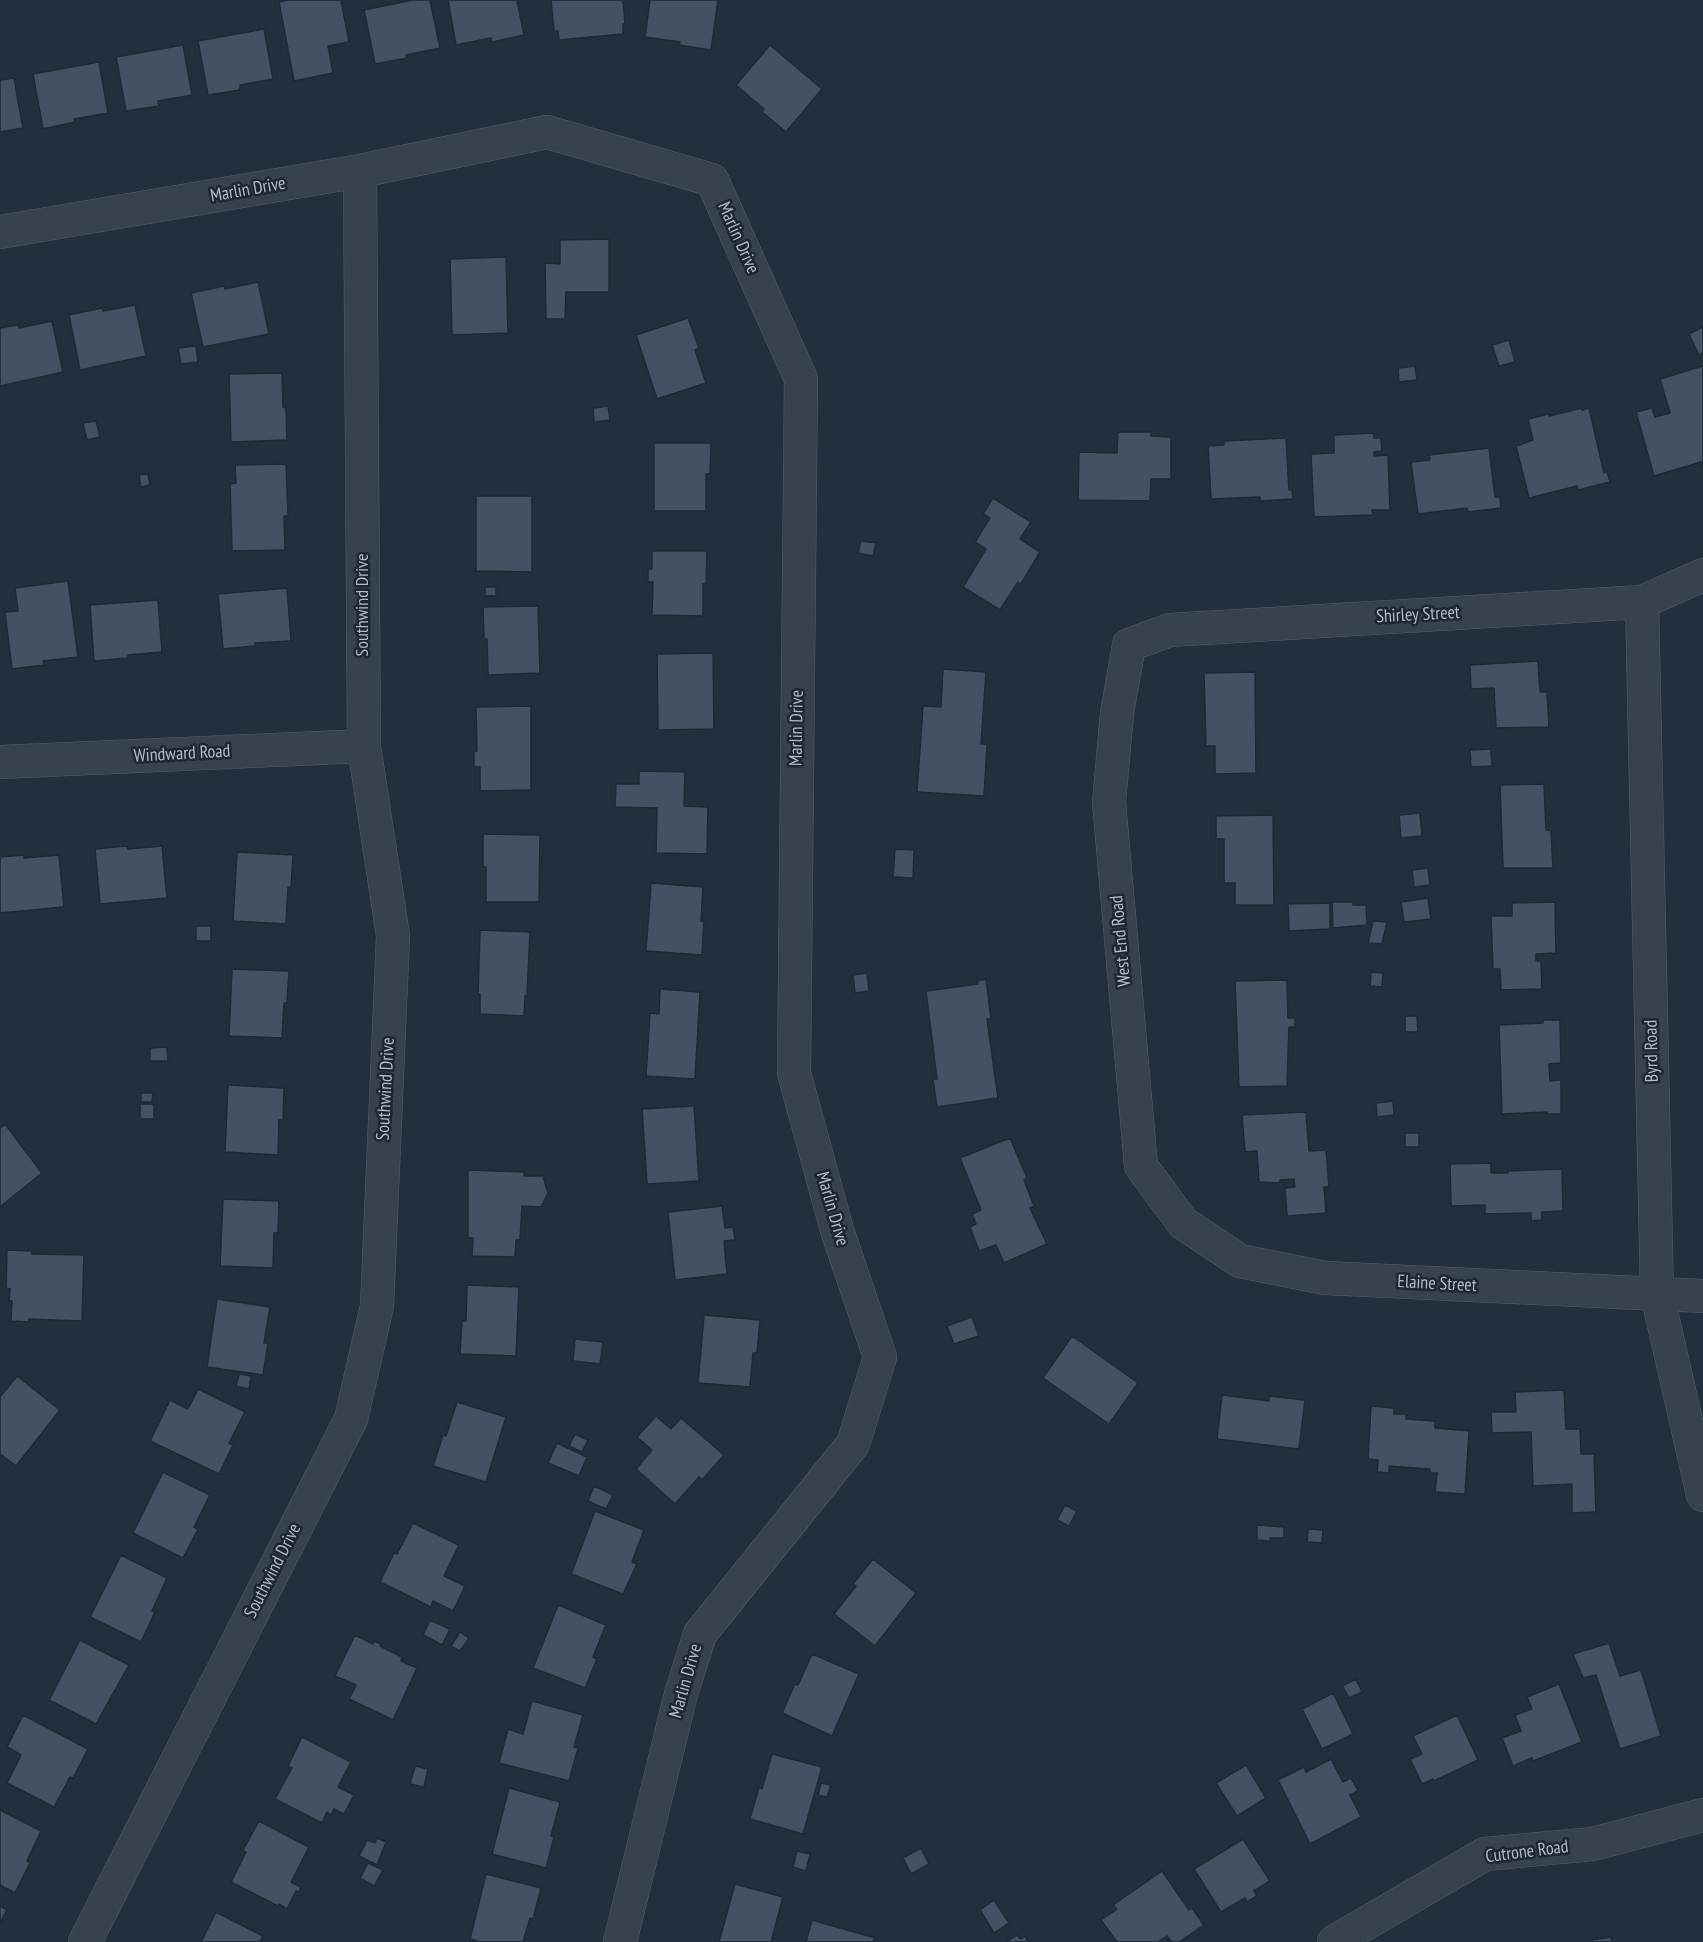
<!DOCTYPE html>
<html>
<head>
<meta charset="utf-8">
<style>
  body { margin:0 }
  canvas { display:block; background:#242f3e }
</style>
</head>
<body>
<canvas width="1703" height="1942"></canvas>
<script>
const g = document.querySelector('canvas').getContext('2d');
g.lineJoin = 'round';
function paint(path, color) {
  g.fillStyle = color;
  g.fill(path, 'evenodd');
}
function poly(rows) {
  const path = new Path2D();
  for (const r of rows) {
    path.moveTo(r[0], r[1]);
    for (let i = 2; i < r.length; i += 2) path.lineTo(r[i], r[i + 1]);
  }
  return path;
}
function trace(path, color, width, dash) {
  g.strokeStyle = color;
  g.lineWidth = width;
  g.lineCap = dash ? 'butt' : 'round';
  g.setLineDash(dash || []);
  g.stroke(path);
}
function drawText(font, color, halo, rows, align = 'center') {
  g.font = font + ' "PT Sans Narrow",sans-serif';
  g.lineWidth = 5;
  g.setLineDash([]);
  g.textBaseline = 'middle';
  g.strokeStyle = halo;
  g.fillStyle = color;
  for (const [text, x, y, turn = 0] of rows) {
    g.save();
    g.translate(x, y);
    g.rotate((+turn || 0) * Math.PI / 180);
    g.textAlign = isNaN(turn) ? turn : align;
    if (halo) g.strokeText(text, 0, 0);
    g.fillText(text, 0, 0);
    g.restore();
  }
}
const building = poly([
  [288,0,341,0,349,42,328,46,333,73,294,81,279,2,288,0],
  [413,0,430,0,440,48,406,55,407,58,375,64,364,10,413,0],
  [448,0,517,0,524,35,492,42,491,38,456,45,448,0],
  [551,0,623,0,625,24,623,24,623,34,559,40,558,31,554,31,551,0],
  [650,0,718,0,711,50,679,45,680,42,645,37,650,0],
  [264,29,273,79,240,85,240,90,208,95,198,41,264,29],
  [183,45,192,95,158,101,159,106,126,111,116,57,183,45],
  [770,45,822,89,786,132,762,112,764,109,736,85,770,45],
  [99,62,108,113,74,119,75,122,43,129,33,74,99,62],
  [14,78,23,128,0,132,0,80,14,78],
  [609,239,609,292,566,292,565,319,546,319,545,263,560,264,560,240,609,239],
  [506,257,508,333,452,335,450,259,506,257],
  [258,282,269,334,203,347,191,293,224,286,225,289,258,282],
  [135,305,146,356,80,370,69,315,102,308,103,311,135,305],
  [688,318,699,348,695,350,706,383,657,399,636,335,688,318],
  [52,321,63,372,0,386,0,328,18,325,19,328,52,321],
  [1703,327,1703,353,1699,355,1689,334,1703,327],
  [1509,340,1515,362,1499,366,1492,345,1509,340],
  [196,346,198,362,181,364,178,348,196,346],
  [1415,366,1417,380,1399,382,1398,368,1415,366],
  [1703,366,1703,468,1701,462,1654,476,1636,412,1652,408,1655,417,1670,413,1660,379,1703,366],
  [282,373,283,407,286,408,287,440,231,442,229,374,282,373],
  [608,406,610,420,594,422,593,408,608,406],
  [1582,408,1582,410,1589,408,1604,473,1607,471,1610,482,1578,490,1577,486,1529,498,1516,446,1533,440,1528,419,1549,414,1549,416,1582,408],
  [96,421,100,437,87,440,83,423,96,421],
  [1118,432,1151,432,1151,436,1171,437,1171,479,1151,479,1150,501,1078,500,1079,452,1117,453,1118,432],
  [1374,433,1374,438,1381,438,1382,451,1374,452,1374,456,1388,455,1390,510,1372,510,1373,515,1314,517,1311,454,1334,453,1334,435,1374,433],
  [1286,438,1289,490,1292,490,1293,499,1260,501,1260,497,1211,499,1208,446,1224,445,1224,441,1286,438],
  [654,443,711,443,710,474,706,474,706,511,654,511,654,443],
  [1489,448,1495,497,1500,497,1501,508,1468,512,1467,508,1418,514,1411,462,1430,460,1429,455,1489,448],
  [286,464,288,516,284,516,285,550,232,551,230,484,236,483,235,465,286,464],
  [148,474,150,485,141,487,139,475,148,474],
  [476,496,532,496,532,572,476,571,476,496],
  [993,498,1031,522,1020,539,1040,552,1021,584,1018,582,1000,610,963,587,986,549,975,542,990,518,983,514,993,498],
  [861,541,876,543,873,556,858,553,861,541],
  [652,551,707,551,706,584,703,584,703,616,652,615,653,582,648,582,648,569,652,569,652,551],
  [68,581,78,657,43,661,44,665,12,669,5,612,18,611,15,588,68,581],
  [485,587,496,587,496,596,485,596,485,587],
  [287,588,291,641,255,643,255,646,223,649,218,594,287,588],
  [158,600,162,652,128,655,128,658,94,661,90,605,158,600],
  [538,606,540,673,488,675,487,639,484,639,483,607,538,606],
  [713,653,714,729,658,730,657,654,713,653],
  [1538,661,1540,692,1547,692,1549,727,1496,728,1494,688,1471,689,1470,665,1538,661],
  [943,669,986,672,981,744,987,744,984,796,917,792,923,706,941,707,943,669],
  [1255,672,1256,773,1215,774,1215,746,1206,746,1204,673,1255,672],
  [531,706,531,790,480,791,480,767,474,767,474,751,477,751,476,707,531,706],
  [1491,749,1492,766,1471,767,1470,750,1491,749],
  [639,771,685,772,684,806,708,807,707,854,656,853,657,808,615,807,616,784,639,784,639,771],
  [1544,784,1546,830,1551,830,1553,868,1503,868,1500,785,1544,784],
  [1420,813,1422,836,1401,838,1399,815,1420,813],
  [1273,815,1274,905,1235,905,1235,883,1224,883,1224,839,1216,839,1216,816,1273,815],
  [483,834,540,835,539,902,486,902,486,867,483,867,483,834],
  [127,846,128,849,162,846,167,898,100,904,95,849,127,846],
  [895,849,914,850,913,878,893,877,895,849],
  [237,852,293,855,291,887,288,887,286,924,233,921,237,852],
  [24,855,24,858,59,855,64,907,0,913,0,857,24,855],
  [1428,868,1430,885,1414,887,1412,870,1428,868],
  [651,883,703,887,701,921,704,922,702,955,646,951,651,883],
  [1428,898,1431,919,1404,922,1401,902,1428,898],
  [1332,902,1353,902,1353,905,1366,905,1367,925,1333,928,1332,902],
  [1555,902,1556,953,1536,954,1536,961,1541,961,1542,989,1501,990,1500,969,1493,969,1491,916,1512,916,1512,903,1555,902],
  [1330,903,1330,929,1289,931,1288,904,1330,903],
  [1373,921,1387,922,1382,944,1368,943,1373,921],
  [196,926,211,926,211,941,196,941,196,926],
  [480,930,530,932,527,996,525,996,524,1016,480,1014,480,994,478,994,480,930],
  [232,969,289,971,287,1003,284,1003,282,1038,229,1036,232,969],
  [1371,972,1383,973,1382,987,1370,986,1371,972],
  [867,973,869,991,855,993,853,975,867,973],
  [986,979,991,1019,987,1019,998,1098,937,1107,933,1079,937,1079,926,991,978,984,977,981,986,979],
  [1287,980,1288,1018,1295,1018,1295,1027,1289,1027,1287,1086,1239,1087,1235,981,1287,980],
  [660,989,700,992,695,1079,646,1076,650,1013,659,1014,660,989],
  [1405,1016,1417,1016,1418,1032,1405,1032,1405,1016],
  [1543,1020,1560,1020,1561,1063,1549,1064,1550,1081,1561,1080,1561,1114,1547,1114,1547,1112,1502,1114,1499,1025,1543,1023,1543,1020],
  [167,1047,168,1061,150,1061,150,1048,167,1047],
  [228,1085,284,1088,283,1120,279,1120,278,1155,225,1152,228,1085],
  [141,1093,153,1093,152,1102,141,1102,141,1093],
  [1393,1101,1394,1115,1377,1117,1376,1103,1393,1101],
  [140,1104,154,1104,154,1119,140,1119,140,1104],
  [694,1106,699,1181,647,1184,642,1109,694,1106],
  [1306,1112,1309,1151,1326,1150,1329,1187,1324,1187,1326,1213,1287,1216,1285,1188,1295,1187,1294,1179,1280,1180,1280,1183,1259,1182,1257,1151,1245,1152,1242,1115,1306,1112],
  [5,1124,42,1173,0,1207,0,1128,5,1124],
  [1405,1133,1419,1133,1419,1147,1405,1147,1405,1133],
  [1010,1138,1027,1178,1024,1180,1034,1206,1030,1208,1047,1244,1004,1263,996,1245,979,1251,970,1227,976,1224,972,1214,981,1210,960,1158,1010,1138],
  [1491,1163,1491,1173,1508,1173,1508,1171,1562,1169,1563,1211,1542,1212,1542,1220,1531,1221,1531,1213,1485,1214,1485,1205,1451,1206,1450,1164,1491,1163],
  [468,1170,524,1172,524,1176,543,1176,548,1193,541,1207,522,1206,520,1240,516,1240,515,1257,472,1256,473,1238,468,1238,468,1170],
  [223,1199,279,1201,278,1233,274,1233,273,1268,220,1266,223,1199],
  [722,1206,725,1228,733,1227,735,1240,724,1241,727,1274,675,1280,668,1212,722,1206],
  [7,1250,32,1251,32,1254,84,1255,82,1321,29,1319,29,1322,11,1321,12,1301,9,1301,10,1289,6,1288,7,1250],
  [467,1285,519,1287,516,1356,460,1354,462,1321,466,1321,467,1285],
  [217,1299,270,1307,264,1343,268,1343,263,1375,207,1367,217,1299],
  [704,1315,760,1320,757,1353,753,1353,750,1387,698,1383,704,1315],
  [972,1317,979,1336,954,1344,947,1326,972,1317],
  [1072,1336,1138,1383,1109,1424,1043,1378,1072,1336],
  [575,1339,603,1342,600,1364,573,1361,575,1339],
  [239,1374,251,1376,249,1389,236,1386,239,1374],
  [17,1376,60,1410,16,1466,0,1454,0,1397,17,1376],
  [198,1389,245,1412,229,1443,233,1445,219,1474,150,1441,170,1400,188,1409,198,1389],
  [1564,1390,1566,1429,1580,1429,1581,1454,1594,1454,1596,1512,1572,1513,1572,1484,1533,1486,1531,1432,1492,1433,1491,1412,1516,1412,1515,1392,1564,1390],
  [1222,1395,1269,1401,1269,1396,1305,1400,1299,1449,1217,1439,1222,1395],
  [457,1402,506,1417,486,1482,433,1466,443,1435,446,1436,457,1402],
  [1371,1406,1394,1408,1394,1414,1406,1414,1406,1419,1435,1421,1435,1428,1469,1431,1465,1494,1435,1492,1437,1473,1430,1473,1430,1469,1389,1466,1389,1473,1377,1472,1378,1460,1368,1459,1371,1406],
  [656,1416,671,1429,681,1418,724,1455,702,1480,699,1477,675,1504,636,1469,652,1450,637,1437,656,1416],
  [575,1434,588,1440,582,1452,569,1446,575,1434],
  [557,1443,587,1457,579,1476,548,1463,557,1443],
  [163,1472,210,1495,194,1527,198,1529,183,1558,133,1533,163,1472],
  [594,1486,613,1495,606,1509,588,1501,594,1486],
  [1065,1505,1077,1511,1069,1526,1057,1520,1065,1505],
  [595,1511,644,1530,632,1562,637,1564,623,1594,571,1574,595,1511],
  [413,1523,459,1545,444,1576,465,1586,453,1611,433,1601,431,1607,380,1582,394,1553,397,1554,413,1523],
  [1257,1525,1284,1527,1284,1538,1270,1538,1270,1541,1257,1540,1257,1525],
  [1308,1529,1323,1530,1322,1543,1307,1542,1308,1529],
  [121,1555,167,1578,152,1611,155,1612,141,1642,90,1617,121,1555],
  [873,1559,916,1593,875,1646,834,1614,856,1586,853,1584,873,1559],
  [558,1605,606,1625,593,1657,597,1659,585,1688,533,1668,558,1605],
  [430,1620,450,1629,442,1645,423,1635,430,1620],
  [460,1632,469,1638,460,1651,451,1646,460,1632],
  [355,1635,373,1644,374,1641,381,1644,380,1646,402,1657,401,1661,417,1668,393,1720,349,1699,356,1685,335,1676,355,1635],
  [80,1640,129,1665,96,1724,49,1700,80,1640],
  [1609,1643,1620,1676,1641,1670,1661,1736,1620,1749,1596,1675,1583,1678,1573,1654,1609,1643],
  [812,1654,859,1674,832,1736,782,1713,795,1684,798,1685,812,1654],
  [1356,1679,1362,1692,1349,1698,1342,1686,1356,1679],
  [1559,1684,1582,1742,1533,1761,1532,1758,1513,1766,1502,1738,1521,1731,1515,1715,1532,1709,1527,1697,1559,1684],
  [1333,1693,1353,1734,1322,1749,1302,1709,1333,1693],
  [532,1701,583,1715,574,1747,578,1748,569,1781,499,1763,508,1729,523,1734,532,1701],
  [23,1715,88,1749,73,1778,70,1777,54,1807,7,1783,21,1755,7,1747,23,1715],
  [1457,1715,1478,1760,1434,1781,1433,1779,1422,1784,1410,1759,1422,1754,1413,1736,1457,1715],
  [302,1737,351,1762,338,1787,354,1795,344,1814,334,1809,331,1815,327,1812,322,1823,275,1799,292,1768,288,1766,302,1737],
  [772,1754,822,1767,803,1834,750,1819,759,1787,762,1789,772,1754],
  [1331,1759,1343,1782,1351,1778,1358,1791,1350,1795,1361,1817,1310,1844,1278,1780,1304,1767,1306,1772,1331,1759],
  [1246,1765,1266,1798,1237,1816,1216,1783,1246,1765],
  [415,1766,428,1769,424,1787,410,1784,415,1766],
  [821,1783,831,1785,827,1797,818,1795,821,1783],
  [509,1788,560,1802,551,1836,554,1837,546,1868,492,1854,509,1788],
  [0,1810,41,1831,27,1861,30,1863,15,1893,0,1885,0,1810],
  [259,1821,309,1847,291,1882,301,1887,299,1892,296,1891,287,1909,279,1904,278,1906,231,1882,246,1852,243,1850,259,1821],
  [377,1838,386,1842,377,1865,359,1856,367,1840,375,1843,377,1838],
  [1243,1839,1270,1881,1254,1891,1257,1896,1247,1902,1245,1898,1221,1912,1194,1869,1243,1839],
  [921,1848,929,1864,911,1874,903,1858,921,1848],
  [797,1851,810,1854,806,1871,793,1867,797,1851],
  [368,1863,383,1870,374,1886,360,1878,368,1863],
  [1162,1871,1189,1910,1192,1908,1204,1925,1179,1942,1172,1942,1167,1936,1158,1942,1117,1942,1101,1920,1117,1909,1113,1905,1162,1871],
  [486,1874,541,1888,533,1919,530,1918,523,1942,480,1942,470,1939,486,1874],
  [735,1884,783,1897,771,1942,719,1942,735,1884],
  [994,1900,1009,1923,994,1933,980,1910,994,1900],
  [0,1906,7,1910,0,1923,0,1906],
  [216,1912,263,1936,260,1942,201,1942,216,1912],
  [812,1920,875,1938,873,1942,806,1942,812,1920],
  [1017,1935,1020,1939,1025,1936,1028,1942,1006,1942,1017,1935],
  [1611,1937,1612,1942,1593,1942,1592,1940,1611,1937]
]);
paint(building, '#455162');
trace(building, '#1f2835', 1.5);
const minor = poly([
  [0,232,360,171,547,132,712,180,801,379,794,1073,837,1230,880,1357,853,1444,700,1634,681,1694,620,1942],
  [1703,575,1642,602,1170,630,1129,645,1117,713,1109,802,1141,1166,1183,1223,1240,1261,1325,1278,1703,1296],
  [1642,602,1657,1294,1703,1495],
  [0,762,364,746],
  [85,1942,351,1419,377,1306,393,936,364,746,360,171],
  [1334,1942,1485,1854,1593,1844,1703,1815]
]);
trace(minor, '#565f6c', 34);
trace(minor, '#38414e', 33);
drawText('18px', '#b4bcc9', '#1d2633', [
  ["Marlin Drive",248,190,-10],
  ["Marlin Drive",738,238,66],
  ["Southwind Drive",363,605,-90],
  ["Shirley Street",1418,615,-3],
  ["Marlin Drive",797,728,-89],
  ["Windward Road",182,754,-3],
  ["West End Road",1121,941,-95],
  ["Byrd Road",1652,1051,-91],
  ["Southwind Drive",386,1089,-87],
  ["Marlin Drive",832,1209,74],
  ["Elaine Street",1437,1284,3],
  ["Southwind Drive",273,1571,-63],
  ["Marlin Drive",686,1681,-74],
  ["Cutrone Road",1527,1852,-7]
]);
</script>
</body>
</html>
